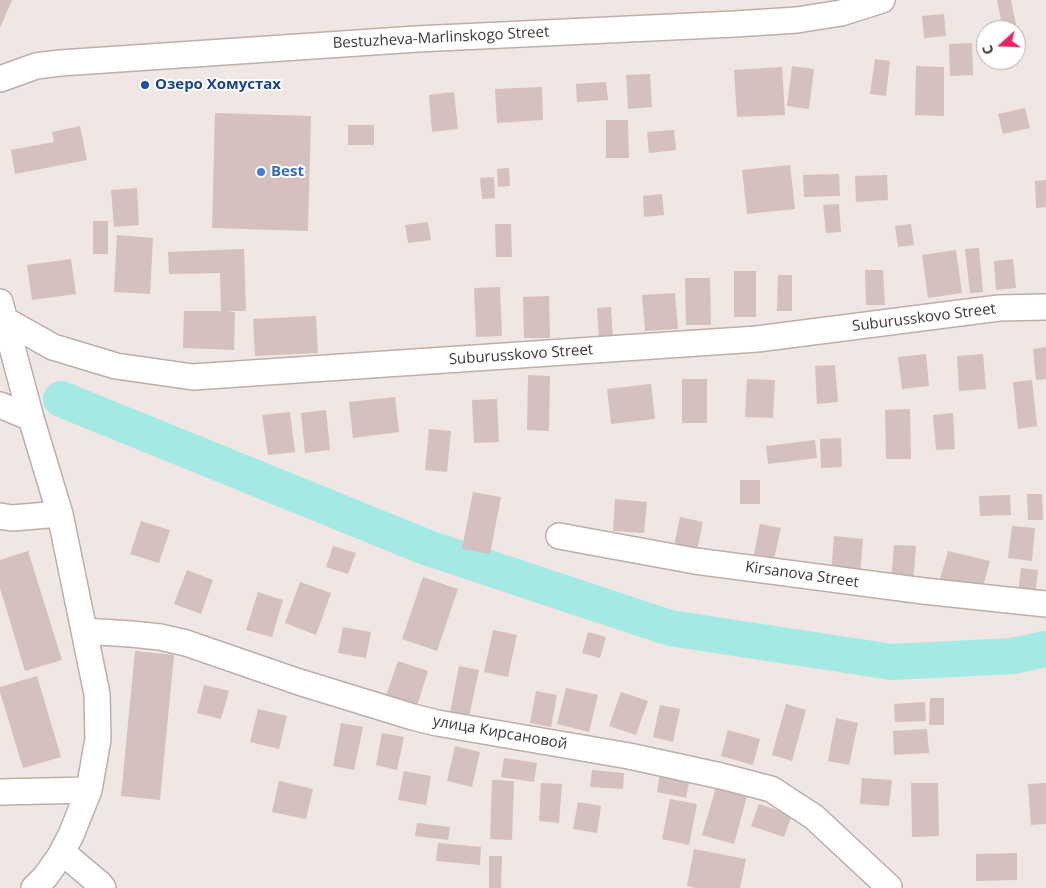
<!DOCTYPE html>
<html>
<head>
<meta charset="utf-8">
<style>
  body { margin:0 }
  #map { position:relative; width:1046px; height:888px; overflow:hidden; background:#f0e6e3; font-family:"Open Sans",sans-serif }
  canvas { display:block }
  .north { position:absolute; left:976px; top:20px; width:50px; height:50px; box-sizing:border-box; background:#fff; border:1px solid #b3afae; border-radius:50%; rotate:250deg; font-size:14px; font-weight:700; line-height:20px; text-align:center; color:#413634 }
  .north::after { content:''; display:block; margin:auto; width:18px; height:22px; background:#e92163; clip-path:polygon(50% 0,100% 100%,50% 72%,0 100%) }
</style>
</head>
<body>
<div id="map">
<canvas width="1046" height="888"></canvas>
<div class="north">С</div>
</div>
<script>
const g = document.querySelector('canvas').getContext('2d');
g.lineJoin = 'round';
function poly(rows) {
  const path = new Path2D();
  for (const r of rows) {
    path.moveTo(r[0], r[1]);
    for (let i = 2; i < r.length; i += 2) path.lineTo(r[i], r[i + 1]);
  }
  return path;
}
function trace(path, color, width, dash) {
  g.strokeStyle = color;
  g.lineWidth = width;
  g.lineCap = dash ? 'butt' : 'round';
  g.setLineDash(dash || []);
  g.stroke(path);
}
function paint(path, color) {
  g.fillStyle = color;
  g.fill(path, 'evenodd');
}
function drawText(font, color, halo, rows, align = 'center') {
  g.font = font + ' "Open Sans",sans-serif';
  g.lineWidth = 4;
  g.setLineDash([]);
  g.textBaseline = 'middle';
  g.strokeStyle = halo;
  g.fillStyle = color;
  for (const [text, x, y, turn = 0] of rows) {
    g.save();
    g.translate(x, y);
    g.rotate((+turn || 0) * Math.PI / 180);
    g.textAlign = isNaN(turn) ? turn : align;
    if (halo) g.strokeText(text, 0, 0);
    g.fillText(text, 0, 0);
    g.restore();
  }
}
trace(poly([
  [61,399,428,548,670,628,892,662,1012,656,1046,649]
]), '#a3eae5', 36);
paint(poly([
  [0,0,12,0,0,28],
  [997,0,1011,0,1018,34,1016,34,1016,30,1003,30],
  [944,14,946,36,924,38,922,16],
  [972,43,973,75,950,76,949,44],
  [875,59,890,61,886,96,870,94],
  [792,66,814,69,809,109,787,106],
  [916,66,944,67,944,116,915,115],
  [782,67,785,115,737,117,734,70],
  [650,74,652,107,628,109,626,75],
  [606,82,608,100,577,102,576,84],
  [542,87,543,120,497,123,495,89],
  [454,92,458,129,432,132,429,95],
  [1025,108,1030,128,1003,134,998,114],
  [215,113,311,116,308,231,212,228],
  [606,120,628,120,629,158,606,158],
  [348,125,374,125,374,145,348,145],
  [80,126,87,160,15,174,11,150,54,142,52,132],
  [674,130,676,150,649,153,647,132],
  [790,165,795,209,747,214,742,170],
  [509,168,510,186,498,187,497,169],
  [839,174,840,196,804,197,803,175],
  [887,175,888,200,856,202,855,176],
  [494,177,495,198,482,199,480,178],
  [1046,180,1046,207,1036,208,1035,181],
  [137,188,139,225,114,227,111,190],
  [662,194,664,215,644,217,643,196],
  [839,204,841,232,826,233,823,205],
  [93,221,108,221,108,254,93,254],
  [428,222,431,240,408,243,405,225],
  [495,224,511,224,512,257,496,257],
  [911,224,914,245,898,247,895,226],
  [117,235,153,238,150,294,114,292],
  [979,248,983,292,970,293,965,249],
  [244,249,246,311,227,311,235,312,234,350,183,348,184,311,221,311,220,273,169,274,168,252],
  [956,250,962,293,928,298,922,255],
  [71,259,76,294,32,300,27,265],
  [1013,259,1016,288,996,290,994,261],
  [865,270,883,270,885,305,866,305],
  [734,271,756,271,756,317,734,317],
  [778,275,792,275,792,311,777,311],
  [685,278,710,278,711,325,686,325],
  [500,287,502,336,476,337,474,288],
  [675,293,678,329,645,331,642,295],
  [549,296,550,338,524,338,523,297],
  [611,307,613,338,599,339,597,308],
  [316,316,318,353,255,356,253,319],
  [1046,347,1046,379,1036,380,1033,349],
  [926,354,929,386,902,389,898,357],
  [983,354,986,389,959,391,957,356],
  [835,365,838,402,817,404,815,366],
  [528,375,550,376,549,431,527,430],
  [682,379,707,379,707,423,682,423],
  [747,379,775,380,773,418,745,417],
  [1032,380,1037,426,1018,429,1013,382],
  [651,384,655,419,611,424,607,389],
  [395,397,399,432,353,438,349,402],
  [497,399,499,442,474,443,472,400],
  [910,409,911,459,886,459,885,410],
  [326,410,330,450,305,453,301,413],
  [290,412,295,452,268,455,262,415],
  [953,413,955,449,936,450,933,415],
  [429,429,451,431,447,472,425,470],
  [841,438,842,467,821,468,820,439],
  [815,440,817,458,768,464,766,446],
  [740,480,760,480,760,504,740,504],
  [473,492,501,497,490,554,462,549],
  [1027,494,1042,494,1043,520,1028,520],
  [1010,495,1011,515,980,516,979,496],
  [615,499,647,502,644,533,613,531],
  [680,517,703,522,696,556,673,551],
  [141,521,170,530,159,563,130,554],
  [760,524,781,528,773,563,753,559],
  [1012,526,1035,528,1032,561,1008,558],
  [834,536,863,539,860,576,831,574],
  [894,545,916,546,913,583,891,581],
  [333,546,356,553,348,574,326,567],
  [28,551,62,660,25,671,0,588,0,560],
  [948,551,990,561,982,590,940,579],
  [1021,568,1038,570,1035,597,1018,595],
  [187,570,213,580,201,614,174,604],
  [423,577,458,589,437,651,402,639],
  [300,582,331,593,316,635,285,623],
  [258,592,283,600,272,637,246,630],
  [343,627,371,632,366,658,338,653],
  [493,630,517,635,508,677,484,672],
  [588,632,606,637,600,658,582,653],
  [135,651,174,655,160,800,121,796],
  [398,661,428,671,417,706,386,696],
  [459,666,479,670,469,717,450,713],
  [37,676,61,757,23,768,0,692,0,687],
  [204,685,229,691,221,719,197,713],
  [566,688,598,695,589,732,557,724],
  [536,691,557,695,551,727,530,723],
  [621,692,648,701,636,735,609,726],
  [930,698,944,698,944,725,929,725],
  [925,702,926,721,895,722,894,704],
  [786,704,806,710,792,761,772,755],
  [660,705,680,709,673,742,653,737],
  [258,709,287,716,279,749,250,742],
  [836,718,858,723,849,765,828,761],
  [341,723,363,727,354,770,333,766],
  [927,729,929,753,894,755,893,731],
  [728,730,760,739,753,765,721,756],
  [382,733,404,737,397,770,376,765],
  [455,746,480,752,472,787,447,781],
  [504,758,537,763,534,782,501,777],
  [592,770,624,773,623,789,590,787],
  [404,771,431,776,426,805,398,800],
  [660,773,690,778,686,798,657,792],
  [862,778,892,780,889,806,860,804],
  [492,780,514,781,512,840,490,839],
  [279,781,313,789,306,819,272,812],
  [541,783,562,784,559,823,539,821],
  [911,783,938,783,939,836,912,837],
  [1046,783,1046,824,1031,825,1028,784],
  [716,787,747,796,734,844,702,835],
  [670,799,697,804,689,845,662,839],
  [578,802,601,806,597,833,573,829],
  [759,804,792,815,784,837,751,826],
  [417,823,450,827,448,840,415,836],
  [438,843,481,847,480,865,436,861],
  [694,849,746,859,740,888,696,888,687,886],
  [1017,853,1017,880,976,881,976,854],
  [489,856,502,856,501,888,489,888]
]), '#d4c0bd');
const minor = poly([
  [0,79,36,66,60,63,417,39,735,24,797,20,841,13,882,0],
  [0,302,31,418,60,514,97,694,98,739,89,790,71,835,60,856,46,876,34,888],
  [5,320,53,347,116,366,193,377,757,339,999,308,1046,307],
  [0,405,31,418],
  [0,516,12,518,60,514],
  [559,536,695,561,924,591,1046,604],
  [84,631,131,634,160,637,186,643,299,682,413,717,437,723,629,756,721,776,771,789,814,817,889,887],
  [0,792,89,790],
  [62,852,100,884,103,888]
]);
trace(minor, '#beaeaa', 28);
trace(minor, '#fff', 25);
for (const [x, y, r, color] of [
  [145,85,5,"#1a4fb4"],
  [261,172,5,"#3f7fe0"]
]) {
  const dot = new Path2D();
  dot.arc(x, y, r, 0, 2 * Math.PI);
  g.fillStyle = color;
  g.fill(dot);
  trace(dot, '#fff', 2);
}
drawText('15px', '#413634', '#fff', [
  ["Bestuzheva-Marlinskogo Street",441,38,-3],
  ["Suburusskovo Street",924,318,-7],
  ["Suburusskovo Street",521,355,-4],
  ["Kirsanova Street",802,575,8],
  ["улица Кирсановой",500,733,10]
]);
drawText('bold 15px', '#164399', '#fff', [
  ["Озеро Хомустах",155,85]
], 'left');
drawText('bold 15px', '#366cbe', '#fff', [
  ["Best",271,172]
], 'left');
</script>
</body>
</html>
